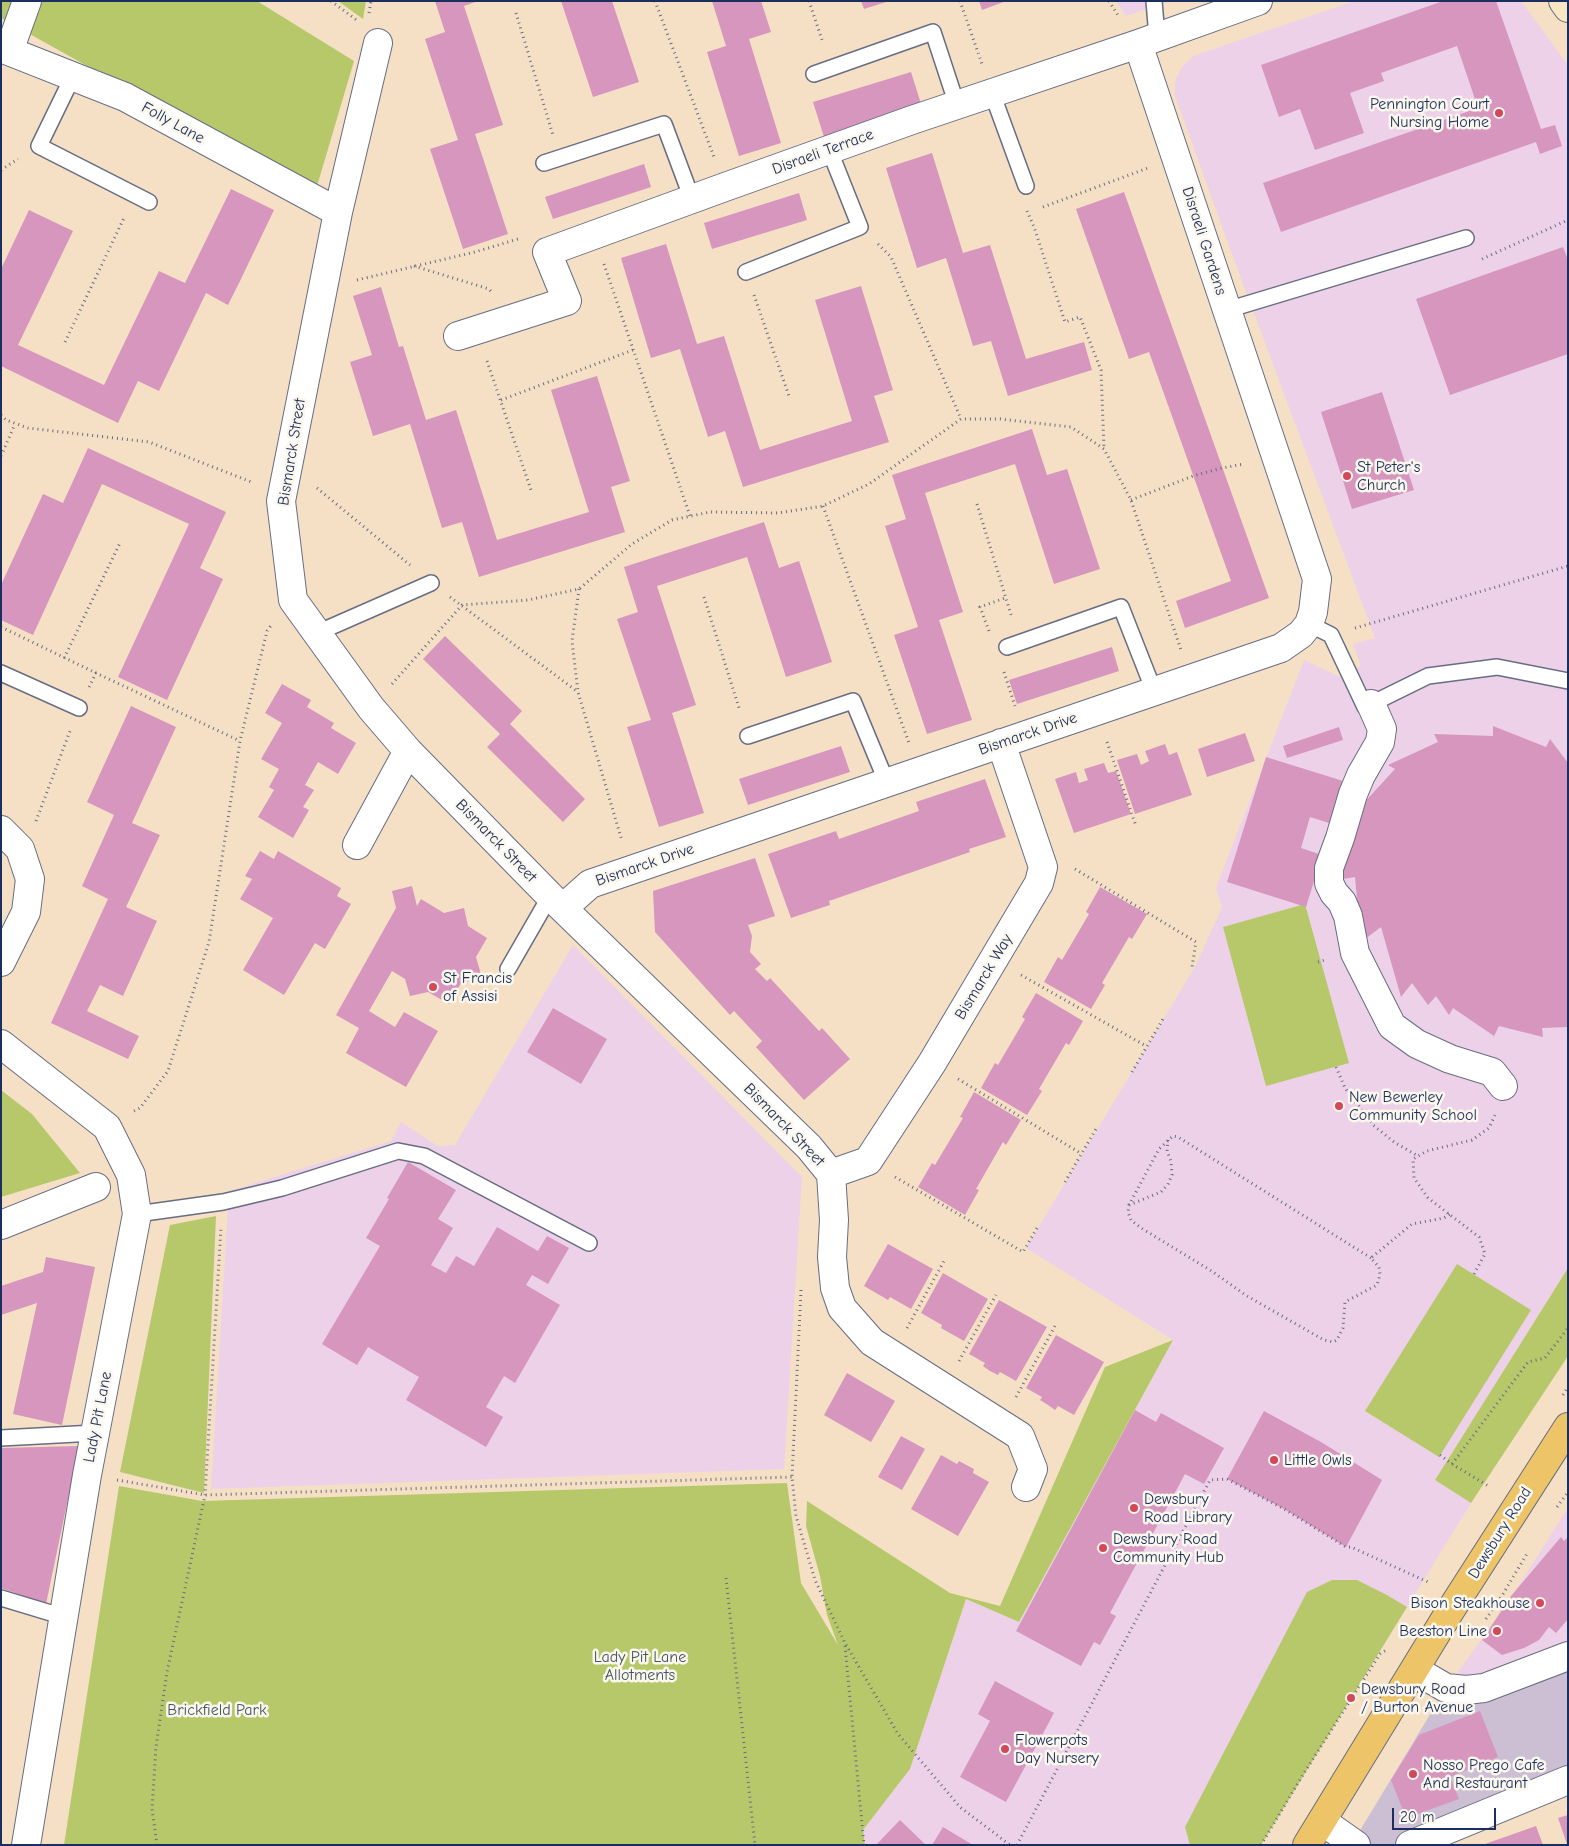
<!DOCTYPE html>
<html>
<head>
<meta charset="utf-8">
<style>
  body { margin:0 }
  #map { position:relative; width:1569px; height:1846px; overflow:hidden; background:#f5e0c5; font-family:"Comic Neue",sans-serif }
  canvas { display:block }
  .frame { position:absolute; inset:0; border:2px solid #1b2f5e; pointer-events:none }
  .scale { position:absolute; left:1392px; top:1808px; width:104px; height:22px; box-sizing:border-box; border:2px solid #1b2f5e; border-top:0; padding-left:6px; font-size:15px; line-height:18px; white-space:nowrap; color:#1b2f5e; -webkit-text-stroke:4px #fbf7ec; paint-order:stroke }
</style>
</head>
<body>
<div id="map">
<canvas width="1569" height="1846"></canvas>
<div class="frame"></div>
<div class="scale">20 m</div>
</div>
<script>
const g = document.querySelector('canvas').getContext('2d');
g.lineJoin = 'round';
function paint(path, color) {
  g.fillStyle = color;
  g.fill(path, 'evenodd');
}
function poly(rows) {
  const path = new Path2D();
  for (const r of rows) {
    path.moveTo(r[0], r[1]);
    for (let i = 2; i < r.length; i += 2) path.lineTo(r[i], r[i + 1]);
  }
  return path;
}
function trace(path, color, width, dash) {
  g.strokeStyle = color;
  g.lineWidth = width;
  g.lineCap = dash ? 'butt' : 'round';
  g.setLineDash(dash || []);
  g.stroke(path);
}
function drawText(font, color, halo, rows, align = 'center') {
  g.font = font + ' "Comic Neue",sans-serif';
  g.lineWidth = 5;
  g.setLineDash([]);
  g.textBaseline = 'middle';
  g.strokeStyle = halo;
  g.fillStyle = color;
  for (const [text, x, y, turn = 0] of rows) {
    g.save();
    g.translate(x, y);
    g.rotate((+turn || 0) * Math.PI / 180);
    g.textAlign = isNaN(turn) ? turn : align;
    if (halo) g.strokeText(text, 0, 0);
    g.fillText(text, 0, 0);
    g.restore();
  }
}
paint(poly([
  [1116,1,1170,1,1126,16],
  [1354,1,1521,1,1568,65,1568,1268,1435,1480,1471,1503,1261,1845,865,1845,863,1830,910,1769,966,1599,1019,1622,1173,1340,1026,1248,1196,965,1222,907,1216,888,1304,660,1338,676,1361,666,1353,644,1375,638,1233,257,1174,93,1176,79,1182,67,1193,56],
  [573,945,802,1177,784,1469,211,1489,229,1191,391,1141,401,1122,438,1146,455,1145],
  [1568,1508,1568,1656,1446,1688,1503,1610]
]), '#edd1e9');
paint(poly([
  [1568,1656,1568,1780,1410,1845,1356,1845,1353,1842,1446,1688]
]), '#ccbfd4');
paint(poly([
  [1,1,257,1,354,61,315,193,1,18],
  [338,1,366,1,363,19],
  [1305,904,1349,1063,1266,1086,1223,927],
  [1,1090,32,1114,80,1173,1,1197],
  [216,1216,204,1493,120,1472,170,1225],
  [1457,1264,1531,1310,1439,1457,1365,1411],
  [1568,1268,1568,1356,1471,1503,1435,1480],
  [1173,1340,1019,1622,966,1599,910,1769,863,1830,865,1845,64,1845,119,1486,202,1501,787,1483,801,1583,838,1645,827,1615,820,1576,806,1526,807,1501,950,1593,1000,1606,1105,1367],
  [1332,1580,1357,1580,1387,1595,1407,1607,1261,1845,1190,1845,1185,1827,1307,1592]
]), '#b7c86b');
paint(poly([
  [435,1,478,1,464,6,503,125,475,134,508,234,463,249,430,149,458,140,425,39,445,32],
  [561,1,612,1,639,82,593,97],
  [712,1,761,1,771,32,749,39,781,143,739,156,707,52,726,46],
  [861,1,886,1,886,2,864,9],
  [979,1,1006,1,982,10],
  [1443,1,1496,1,1541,129,1555,125,1562,146,1540,154,1536,142,1281,232,1263,183,1478,108,1457,46,1381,73,1384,81,1350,93,1364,133,1315,150,1300,109,1279,117,1261,65],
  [911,72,922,107,824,137,813,102],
  [932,153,963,253,990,245,1026,359,1084,342,1092,370,1008,396,991,341,973,346,946,258,917,268,886,168],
  [644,164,651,187,553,219,545,197],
  [231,189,274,210,240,281,228,305,206,293,159,391,138,381,118,423,1,366,1,269,29,210,73,231,18,345,104,385,159,271,185,283],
  [1124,192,1269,598,1185,628,1176,601,1231,581,1149,352,1129,359,1076,209],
  [799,193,807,220,712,249,704,223],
  [666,244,697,344,724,336,760,450,852,421,815,300,861,286,893,390,874,396,889,442,743,487,725,431,708,437,680,349,651,358,621,258],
  [1563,247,1568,260,1568,354,1450,395,1416,299],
  [381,287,399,347,403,346,426,420,456,410,497,540,589,512,551,390,597,376,630,481,611,487,625,532,479,577,462,522,442,528,410,424,373,436,350,362,372,355,353,296],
  [1382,392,1414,490,1352,509,1321,412],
  [1032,429,1047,475,1067,469,1100,569,1054,584,1015,464,925,493,963,612,939,620,972,720,927,734,894,635,918,627,885,526,906,519,892,475],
  [88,448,226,512,200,568,223,579,167,700,118,677,189,524,102,484,33,635,1,620,1,585,43,494,63,503],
  [764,522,779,568,799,561,832,662,786,677,747,557,657,586,696,705,672,713,704,813,659,827,627,727,651,720,617,619,638,612,624,567],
  [445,636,522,711,510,724,585,799,563,822,487,747,500,734,423,659],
  [1112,647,1119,671,1017,704,1009,680],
  [282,684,311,700,307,707,334,723,331,728,356,743,338,774,318,762,305,785,314,790,303,807,309,810,293,838,258,817,274,790,269,787,279,769,261,759,282,723,265,713],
  [131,706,176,727,132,823,160,835,126,907,157,921,123,996,100,985,87,1011,139,1036,128,1059,51,1023,108,899,82,886,114,815,87,802],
  [1493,726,1546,747,1550,739,1568,763,1568,1027,1542,1028,1543,1037,1499,1026,1494,1036,1453,1008,1449,1015,1436,996,1428,1005,1412,983,1401,997,1381,927,1361,942,1355,877,1337,880,1361,806,1395,769,1388,765,1438,742,1434,734,1493,736],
  [1339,727,1343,740,1287,758,1283,746],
  [1245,733,1255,761,1207,777,1198,749],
  [1165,744,1169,755,1177,752,1192,795,1135,814,1117,760,1137,754,1141,765,1149,761,1145,751],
  [841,746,850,772,748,805,739,779],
  [1266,757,1343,781,1329,823,1310,817,1301,848,1322,855,1306,907,1227,882],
  [1104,763,1108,773,1116,771,1131,814,1074,833,1055,779,1076,772,1079,783,1088,780,1084,769],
  [985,779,1006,837,969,849,970,852,829,901,830,905,791,918,768,854,836,831,839,839,919,811,916,802],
  [260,851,274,859,278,851,341,888,337,896,351,904,325,949,315,943,284,995,243,970,273,918,240,899,252,879,245,876],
  [755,858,775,916,748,925,752,936,750,952,761,964,755,969,767,981,770,978,819,1031,822,1028,850,1059,804,1100,756,1047,762,1041,734,1011,730,1015,655,932,653,891],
  [412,886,417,906,421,899,444,913,464,908,468,926,487,938,476,957,482,978,461,983,449,1004,428,992,410,996,405,979,392,971,369,1011,395,1027,404,1012,438,1031,406,1087,346,1053,359,1028,336,1015,396,908,392,891],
  [1100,887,1147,914,1132,939,1129,937,1102,983,1105,985,1091,1009,1044,982,1058,957,1062,960,1089,914,1086,912],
  [1036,993,1083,1021,1069,1045,1066,1043,1039,1089,1042,1091,1027,1115,981,1088,995,1063,998,1065,1025,1019,1022,1017],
  [553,1008,607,1039,581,1084,527,1052],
  [974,1092,1021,1120,1006,1145,1003,1142,976,1189,979,1190,965,1215,918,1187,932,1163,935,1165,963,1118,960,1117],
  [408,1162,456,1190,438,1219,453,1228,431,1265,446,1273,456,1256,474,1266,497,1227,538,1251,547,1236,569,1248,548,1284,532,1275,526,1285,560,1305,515,1383,504,1376,486,1407,503,1417,486,1447,406,1400,419,1377,368,1347,357,1365,322,1344,380,1246,366,1238,389,1199,387,1198],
  [888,1244,933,1269,911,1309,890,1297,888,1300,864,1286],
  [46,1257,95,1267,62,1425,13,1414,37,1303,1,1315,1,1286,43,1272],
  [943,1273,988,1299,964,1341,941,1328,942,1325,921,1313],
  [999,1300,1047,1327,1016,1381,1000,1372,998,1375,990,1371,983,1366,985,1363,969,1354],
  [1056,1335,1104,1362,1074,1415,1058,1406,1055,1410,1048,1405,1040,1400,1042,1397,1026,1388],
  [847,1373,895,1401,871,1442,824,1415],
  [1135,1410,1156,1422,1161,1413,1224,1448,1204,1484,1185,1474,1110,1613,1116,1616,1100,1645,1094,1642,1081,1666,1016,1631],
  [1264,1411,1321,1442,1382,1480,1346,1547,1284,1509,1227,1479],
  [901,1436,925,1449,902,1490,878,1477],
  [79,1446,46,1604,1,1588,1,1448],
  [941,1455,957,1464,959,1461,974,1469,973,1473,989,1482,958,1536,911,1509],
  [1561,1537,1564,1541,1568,1537,1568,1619,1556,1633,1549,1627,1539,1640,1524,1648,1502,1655,1482,1640,1511,1596],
  [995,1681,1054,1713,1006,1802,960,1777,990,1721,978,1714],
  [1480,1711,1498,1757,1450,1777,1459,1799,1406,1818,1391,1780,1419,1735],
  [1568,1815,1568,1844,1567,1844,1558,1818],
  [900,1820,926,1845,876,1845],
  [1536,1826,1543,1845,1485,1845,1485,1844],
  [943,1827,973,1845,932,1845]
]), '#d696be');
const lane = poly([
  [1154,1,1157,37],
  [814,74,933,32,957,105],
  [73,76,39,146,149,202],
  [992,93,1026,186],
  [544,163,664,124,692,199],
  [746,272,860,227,829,149],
  [1227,310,1466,238],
  [1309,624,1331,635,1365,707,1428,676,1497,667,1568,681],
  [317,633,431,583],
  [1007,647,1121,607,1154,691],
  [1,673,79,708],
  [748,736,853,701,887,783],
  [508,969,550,896],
  [137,1214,223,1202,282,1188,398,1151,424,1156,589,1243],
  [1,1438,95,1433],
  [1,1598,64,1617]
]);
const street = poly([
  [378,43,338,212,281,501,293,600,371,708,408,751,550,896,809,1147,831,1174,834,1220,832,1257,835,1288,842,1308,872,1342,1020,1436,1033,1469,1026,1487],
  [1,48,125,97,338,212],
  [9,51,27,1],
  [458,336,567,301,547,252,725,187,912,120,1138,44,1258,1],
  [1371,704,1382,729,1380,742,1361,775,1353,794,1340,838,1329,868,1329,883,1334,893,1342,902,1348,916,1355,953,1392,1026,1417,1044,1450,1059,1492,1072,1503,1086],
  [1,830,20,849,30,879,26,912,1,962],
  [357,845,408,751],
  [563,908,590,884,1281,648,1301,634,1309,624,1313,612,1317,579,1138,44],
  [1,1044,107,1127,131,1175,137,1214,87,1475,26,1845],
  [831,1174,868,1161,932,1063,1039,883,1043,867,1001,743],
  [1,1225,96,1187],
  [1415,1670,1446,1688,1466,1690,1484,1688,1568,1656],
  [1322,1821,1356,1845],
  [1410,1845,1568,1780]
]);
const secondary = poly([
  [1563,1,1568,8]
]);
const primary = poly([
  [1307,1845,1450,1611,1568,1427]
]);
trace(lane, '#676d82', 18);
trace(street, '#676d82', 30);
trace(secondary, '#676d82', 30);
trace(primary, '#676d82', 30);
trace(poly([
  [331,1,358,21],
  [655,1,714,157],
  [809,1,823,43],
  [960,1,982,64],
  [1109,1,1119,17],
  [369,13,371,1],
  [516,13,553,135],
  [1,170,18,159],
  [1043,207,1148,168],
  [1027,211,1034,227,1065,322,1080,317,1101,370,1104,449],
  [878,244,891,257,961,419],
  [1482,259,1568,220],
  [604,264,690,516],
  [414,266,489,289,492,293],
  [357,280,475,252,518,239],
  [754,295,789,396],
  [65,342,124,218],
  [487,361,531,490],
  [501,400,633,350],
  [1,415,6,420,28,428,149,442,254,483],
  [1,456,15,424],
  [317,488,410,565],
  [1131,500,1193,476,1222,468,1244,464],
  [977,504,1012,618],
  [823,506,909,743],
  [579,589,572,641,578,692,622,841],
  [450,597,578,692],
  [704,597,740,711],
  [1,627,96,673],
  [1355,628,1568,566],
  [989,631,980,607,1005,598],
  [64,658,120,543],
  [1004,672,1015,706],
  [392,684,462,605,528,600,579,589,632,544,672,520,710,512,778,513,823,506,869,484,961,419,1000,419,1071,427,1104,449,1131,500,1181,650],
  [89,687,96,673,240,741],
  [1107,742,1136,826],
  [36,821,70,731],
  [1075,869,1196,942,1192,967],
  [1318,962,1325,960],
  [1021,975,1146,1046],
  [1336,1067,1345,1088,1373,1125,1394,1142,1418,1156],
  [1132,1072,1163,1019],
  [958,1079,1082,1154],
  [134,1111,140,1108,168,1071,209,942,240,741,267,631,272,624],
  [895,1177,1023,1252,1037,1228],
  [1065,1182,1096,1129],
  [1129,1205,1161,1192,1168,1184,1172,1175,1171,1161,1167,1151,1168,1140],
  [1371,1258,1178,1137,1173,1136,1159,1149,1129,1205,1128,1212,1131,1220,1141,1228,1210,1270,1247,1296,1324,1340,1333,1342,1337,1340,1343,1328,1345,1302,1377,1285,1380,1275,1379,1267,1371,1258,1412,1224,1444,1218,1450,1214],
  [1474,1274,1485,1254,1479,1237,1428,1198,1414,1178,1413,1159,1427,1151,1472,1140,1489,1128,1495,1115],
  [801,1290,792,1477,796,1516,815,1580,845,1643,898,1734,960,1807,1010,1845],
  [907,1328,944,1261],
  [959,1361,996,1295],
  [1563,1395,1568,1387],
  [1016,1397,1055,1326],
  [1440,1455,1452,1464,1528,1362,1545,1358,1568,1328],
  [1452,1464,1490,1487],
  [117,1480,205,1495,792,1477],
  [1557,1507,1568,1492],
  [726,1578,755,1845],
  [1486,1619,1503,1594,1528,1552],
  [845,1646,864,1845],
  [157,1845,152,1809,156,1747,167,1672,205,1495,221,1228],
  [1017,1845,1210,1480,1227,1479,1284,1509,1346,1547,1351,1547,1428,1582],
  [1261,1845,1304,1773,1380,1654,1388,1649]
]), '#676d82', 3, [1, 4]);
trace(lane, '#fff', 15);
trace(street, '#fff', 28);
trace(secondary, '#f8e7c3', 28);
trace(primary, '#eec469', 28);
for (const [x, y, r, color] of [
  [1499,113,5,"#d1495b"],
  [1347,476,5,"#d1495b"],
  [433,987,5,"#d1495b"],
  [1339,1106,5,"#d1495b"],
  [1274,1460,5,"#d1495b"],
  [1134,1508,5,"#d1495b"],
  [1103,1548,5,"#d1495b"],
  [1540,1603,5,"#d1495b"],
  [1497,1631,5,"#d1495b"],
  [1351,1698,5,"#d1495b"],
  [1005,1749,5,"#d1495b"],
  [1413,1774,5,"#d1495b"]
]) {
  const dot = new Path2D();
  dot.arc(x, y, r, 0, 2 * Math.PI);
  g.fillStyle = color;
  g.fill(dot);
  trace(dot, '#fbf7ec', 2);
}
drawText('16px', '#1b2f5e', '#fbf7ec', [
  ["Pennington Court",1489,104,"right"],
  ["Nursing Home",1489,122,"right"],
  ["St Peter's",1357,467],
  ["Church",1357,485],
  ["St Francis",443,978],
  ["of Assisi",443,996],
  ["New Bewerley",1349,1097],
  ["Community School",1349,1115],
  ["Little Owls",1284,1460],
  ["Dewsbury",1144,1499],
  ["Road Library",1144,1517],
  ["Dewsbury Road",1113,1539],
  ["Community Hub",1113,1557],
  ["Bison Steakhouse",1530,1603,"right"],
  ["Beeston Line",1487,1631,"right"],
  ["Dewsbury Road",1361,1689],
  ["/ Burton Avenue",1361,1707],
  ["Flowerpots",1015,1740],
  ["Day Nursery",1015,1758],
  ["Nosso Prego Cafe",1423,1765],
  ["And Restaurant",1423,1783]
], 'left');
drawText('16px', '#1b2f5e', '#fbf7ec', [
  ["Folly Lane",173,123,29],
  ["Disraeli Terrace",823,152,-20],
  ["Disraeli Gardens",1204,241,72],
  ["Bismarck Street",292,452,-81],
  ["Bismarck Drive",1028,734,-19],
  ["Bismarck Street",496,841,46],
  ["Bismarck Drive",645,865,-19],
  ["Bismarck Way",984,977,-59],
  ["Bismarck Street",784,1125,46],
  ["Lady Pit Lane",98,1417,-79],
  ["Dewsbury Road",1500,1533,-58]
]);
drawText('16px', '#425561', '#fbf7ec', [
  ["Lady Pit Lane",640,1657],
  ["Allotments",640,1675],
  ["Brickfield Park",217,1710]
]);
</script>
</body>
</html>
